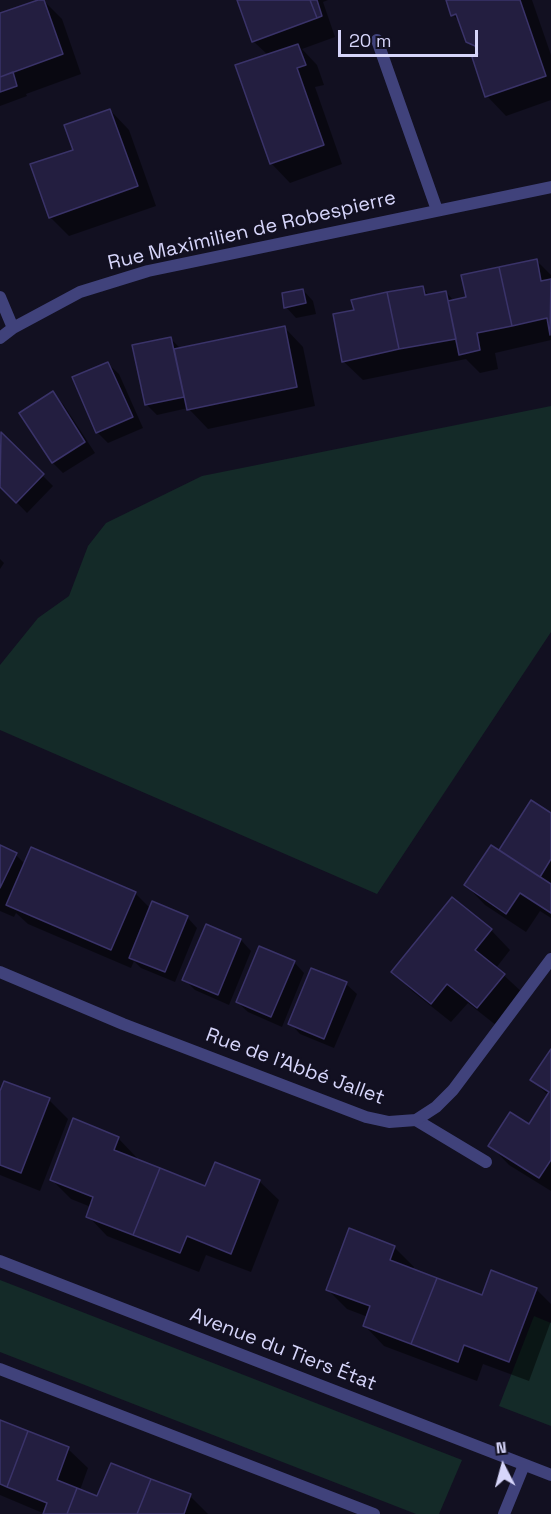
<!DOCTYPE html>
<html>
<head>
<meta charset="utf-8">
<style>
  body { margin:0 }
  #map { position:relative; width:551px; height:1514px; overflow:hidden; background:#121021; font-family:"Space Grotesk",sans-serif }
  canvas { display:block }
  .north { position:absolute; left:473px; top:1436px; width:60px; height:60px; -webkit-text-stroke:4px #121021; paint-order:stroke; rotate:354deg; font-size:16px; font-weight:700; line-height:24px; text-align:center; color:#d6d5fa }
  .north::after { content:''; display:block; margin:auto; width:21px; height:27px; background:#d6d5fa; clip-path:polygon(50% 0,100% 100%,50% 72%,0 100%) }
  .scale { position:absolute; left:338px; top:30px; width:140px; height:27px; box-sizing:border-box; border:3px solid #d6d5fa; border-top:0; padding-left:8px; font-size:18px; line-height:21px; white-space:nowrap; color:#d6d5fa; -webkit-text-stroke:4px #121021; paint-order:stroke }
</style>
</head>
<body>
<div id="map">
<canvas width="551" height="1514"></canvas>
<div class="north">N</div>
<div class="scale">20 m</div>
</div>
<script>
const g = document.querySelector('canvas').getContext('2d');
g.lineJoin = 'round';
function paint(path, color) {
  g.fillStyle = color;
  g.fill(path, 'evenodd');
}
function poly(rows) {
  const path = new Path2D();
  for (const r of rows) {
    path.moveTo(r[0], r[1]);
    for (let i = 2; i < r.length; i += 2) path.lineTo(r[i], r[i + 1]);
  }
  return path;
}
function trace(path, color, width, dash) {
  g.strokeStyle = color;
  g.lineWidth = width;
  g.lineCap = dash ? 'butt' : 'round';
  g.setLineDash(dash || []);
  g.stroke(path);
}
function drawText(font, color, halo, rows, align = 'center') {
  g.font = font + ' "Space Grotesk",sans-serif';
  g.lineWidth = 4.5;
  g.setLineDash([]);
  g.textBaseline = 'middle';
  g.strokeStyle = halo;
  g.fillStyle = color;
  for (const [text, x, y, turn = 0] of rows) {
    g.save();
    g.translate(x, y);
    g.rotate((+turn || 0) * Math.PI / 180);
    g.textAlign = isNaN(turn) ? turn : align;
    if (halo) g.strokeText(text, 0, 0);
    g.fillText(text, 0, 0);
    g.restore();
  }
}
paint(poly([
  [551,406,551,632,377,894,0,730,0,665,38,618,69,596,88,546,106,523,202,476],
  [0,1280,462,1460,439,1514,416,1514,0,1352],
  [534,1316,551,1323,551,1426,499,1406]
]), '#142a28');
paint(poly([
  [43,0,62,19,81,74,26,94,27,96,0,106,0,15],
  [238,0,328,0,323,2,335,37,302,49,317,65,324,85,315,87,342,164,290,183,271,163,268,55,253,41],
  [447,0,532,0,551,55,551,100,506,116,487,96,479,52,468,41,462,24,453,15],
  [110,110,129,130,156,206,69,236,50,217,75,151],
  [536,260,551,275,551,340,495,353,498,369,480,373,466,359,363,380,343,361,355,311,422,288,430,296,446,292,454,301,468,298],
  [303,290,313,301,316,314,296,318,286,307],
  [284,327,303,347,315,406,208,429,188,408,157,415,146,404,171,339,181,349],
  [108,364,119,374,143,428,108,443,97,432],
  [52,393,63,404,95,453,63,473,53,463,21,413],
  [1,434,53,486,27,513,0,485],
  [0,559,4,563,0,569],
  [532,802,551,815,551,918,540,911,526,932,485,905,466,885,499,852],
  [0,847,16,855,25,864,135,893,150,908,187,917,197,928,175,982,141,968,134,961,131,968,28,924,16,913,14,917,0,911],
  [452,899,491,930,510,950,496,968,524,994,497,1026,468,1003,451,1022,412,991,393,972],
  [207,926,241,940,251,951,229,1005,195,990,184,979],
  [294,962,304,973,282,1027,248,1012,237,1002],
  [346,984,357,994,334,1048,300,1034,290,1023],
  [551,1051,551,1191,509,1165,490,1145,529,1126,549,1096,532,1080],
  [0,1095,49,1100,68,1119,40,1191,0,1175],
  [118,1138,137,1158,136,1160,206,1188,259,1181,279,1200,251,1272,206,1255,199,1272,107,1236,88,1216,91,1207,71,1199,52,1180],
  [394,1247,414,1267,412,1270,483,1296,536,1289,551,1304,551,1321,529,1381,483,1364,477,1381,384,1346,365,1326,368,1317,347,1309,328,1290],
  [0,1422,68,1449,88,1468,80,1490,98,1498,190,1496,208,1514,45,1514,0,1495]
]), '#0007');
const building = poly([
  [38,0,44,0,63,54,0,77,0,13,38,0],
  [237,0,310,0,317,18,252,42,237,0],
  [310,0,317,0,322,16,317,18,310,0],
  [446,0,520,0,546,76,485,97,472,57,478,54,475,46,466,42,456,14,451,16,446,0],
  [298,44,306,65,297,68,324,145,270,164,235,65,298,44],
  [13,72,17,86,0,92,0,77,13,72],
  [110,109,138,186,49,218,30,164,73,150,64,125,110,109],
  [537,259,541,281,551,279,550,335,547,318,512,326,499,267,537,259],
  [499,267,512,326,477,333,480,350,459,355,448,301,466,297,461,275,499,267],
  [423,286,425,295,446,291,456,339,399,349,387,292,423,286],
  [303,289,306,303,284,308,282,293,303,289],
  [387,292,399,349,342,362,333,314,354,310,351,300,387,292],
  [285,326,297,387,187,410,174,349,285,326],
  [171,337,184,397,145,405,132,345,171,337],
  [108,362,133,417,96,433,72,377,108,362],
  [53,391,85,442,52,463,19,413,53,391],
  [1,432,44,474,16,503,0,487,1,432],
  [531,800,551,813,551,859,540,877,499,850,531,800],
  [0,845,17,853,0,888,0,845],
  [491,845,551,884,551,913,520,893,506,914,464,885,491,845],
  [31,847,136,892,111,950,6,905,31,847],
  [452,897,492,929,475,950,505,974,477,1008,447,984,431,1004,391,972,452,897],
  [152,901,188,916,165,972,129,958,152,901],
  [206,924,241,939,218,995,182,980,206,924],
  [259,946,295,961,271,1017,236,1002,259,946],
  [311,968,347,982,324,1039,288,1024,311,968],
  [551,1049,551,1160,539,1178,488,1146,510,1112,529,1124,549,1092,530,1080,551,1049],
  [4,1081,50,1098,21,1173,0,1165,0,1091,4,1081],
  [73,1118,119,1137,114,1150,160,1168,133,1235,86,1217,93,1197,50,1180,73,1118],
  [215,1162,260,1180,231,1254,187,1236,180,1253,133,1235,160,1168,205,1186,215,1162],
  [349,1228,395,1246,390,1260,437,1278,411,1344,363,1326,370,1306,326,1290,349,1228],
  [491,1270,537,1288,509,1362,464,1345,458,1362,411,1344,437,1278,482,1295,491,1270],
  [0,1420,28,1431,7,1487,0,1484,0,1420],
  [28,1431,69,1447,57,1480,77,1488,67,1514,43,1514,47,1503,7,1487,28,1431],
  [111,1463,151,1479,137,1514,67,1514,77,1488,97,1496,111,1463],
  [151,1479,191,1494,184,1514,137,1514,151,1479]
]);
paint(building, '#231e40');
trace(building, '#3a3369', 1.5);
trace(poly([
  [416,1120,486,1162]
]), '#40427b', 12);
trace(poly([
  [377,40,437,210],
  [0,297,13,328],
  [0,338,13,328,80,292,148,271,551,187],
  [0,972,123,1024,366,1117,389,1122,416,1120,436,1107,453,1090,551,959],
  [0,1261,551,1475],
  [0,1369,374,1514],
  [504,1514,524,1465]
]), '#40427b', 12);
drawText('20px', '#d6d5fa', '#121021', [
  ["Rue Maximilien de Robespierre",252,231,-13],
  ["Rue de l'Abbé Jallet",295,1067,20],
  ["Avenue du Tiers État",283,1350,21]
]);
</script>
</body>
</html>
